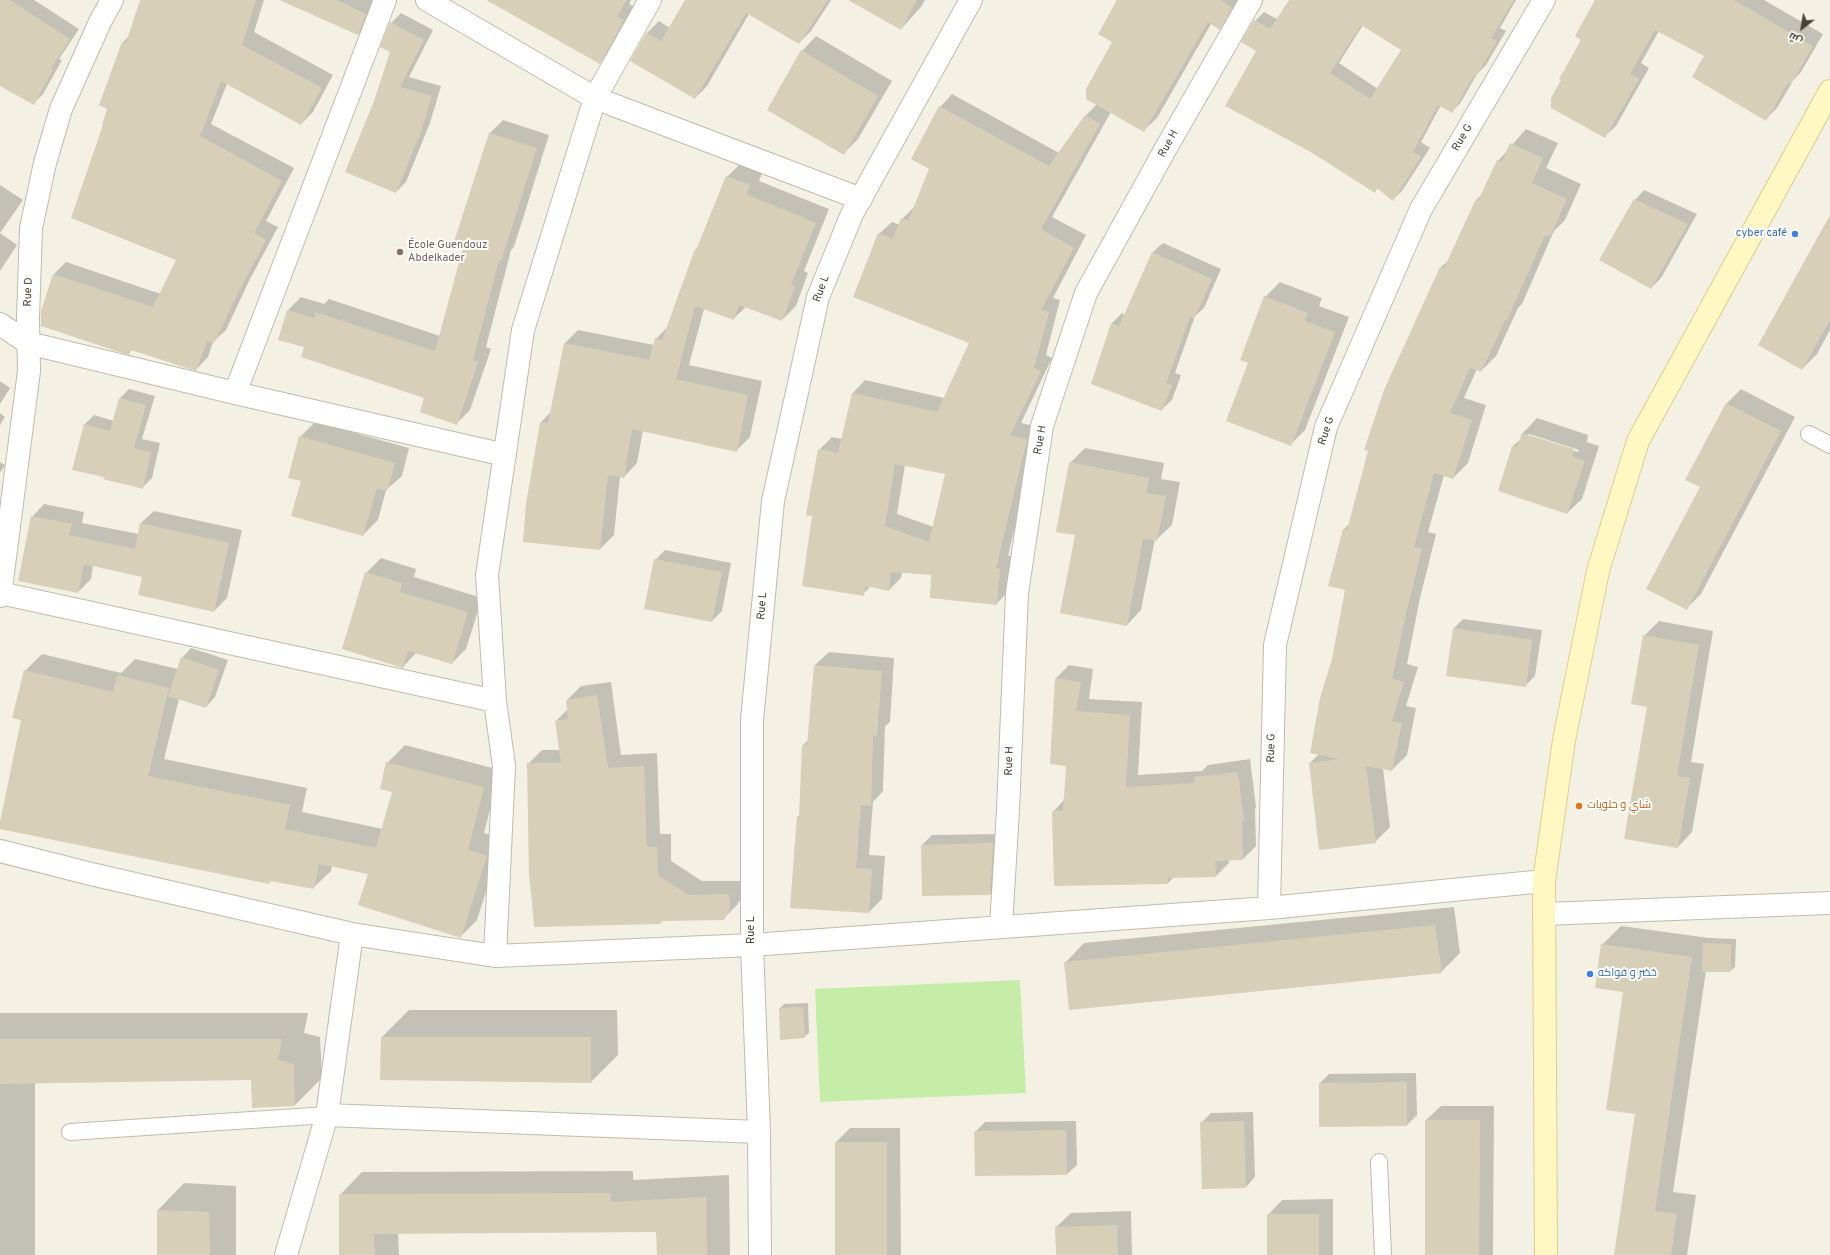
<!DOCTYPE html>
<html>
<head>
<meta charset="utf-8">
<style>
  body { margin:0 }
  #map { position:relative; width:1830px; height:1255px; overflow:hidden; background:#f4f1e4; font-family:Overpass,Cairo,sans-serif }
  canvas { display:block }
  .north { position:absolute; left:1782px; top:8px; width:40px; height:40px; -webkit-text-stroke:3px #fff; paint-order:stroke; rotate:211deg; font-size:11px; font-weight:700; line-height:16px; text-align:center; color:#474233 }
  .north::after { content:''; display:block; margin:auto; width:14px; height:18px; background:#474233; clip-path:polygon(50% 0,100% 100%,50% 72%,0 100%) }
</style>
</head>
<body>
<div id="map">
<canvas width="1830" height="1255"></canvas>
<div class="north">ش</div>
</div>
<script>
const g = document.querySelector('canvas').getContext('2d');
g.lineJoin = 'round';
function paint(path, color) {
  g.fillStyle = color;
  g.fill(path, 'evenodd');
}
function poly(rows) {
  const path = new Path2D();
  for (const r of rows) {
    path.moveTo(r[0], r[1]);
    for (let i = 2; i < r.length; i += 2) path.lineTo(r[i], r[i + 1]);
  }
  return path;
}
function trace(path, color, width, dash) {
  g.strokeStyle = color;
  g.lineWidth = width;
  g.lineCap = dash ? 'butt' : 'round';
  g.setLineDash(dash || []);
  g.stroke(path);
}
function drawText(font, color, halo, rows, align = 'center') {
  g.font = font + ' Overpass,Cairo,sans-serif';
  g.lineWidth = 4;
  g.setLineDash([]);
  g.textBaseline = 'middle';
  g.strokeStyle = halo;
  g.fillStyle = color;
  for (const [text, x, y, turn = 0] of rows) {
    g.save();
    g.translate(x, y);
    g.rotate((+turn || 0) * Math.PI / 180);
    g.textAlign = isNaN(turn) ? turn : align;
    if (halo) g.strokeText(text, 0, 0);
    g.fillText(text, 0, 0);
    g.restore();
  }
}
paint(poly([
  [1020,980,1026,1093,820,1102,815,989]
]), '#c5eda8');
paint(poly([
  [0,0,34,0,79,29,59,59,62,60,43,94,34,103,0,85],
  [146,0,264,0,254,32,333,75,313,112,301,124,227,84,211,124,294,168,266,221,278,227,250,279,226,330,213,342,208,357,196,370,133,349,129,353,54,274,66,262,161,294,177,260,104,125,123,42,129,36],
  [282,0,375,0,370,22,358,34],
  [523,0,631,0,629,4,636,8,611,51,599,63],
  [686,0,831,0,811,31,799,43,749,14,707,86,695,98,632,60,647,33,659,21,670,28],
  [850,0,925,0,921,7,901,29],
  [1118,0,1241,0,1232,16,1219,28,1211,24,1157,118,1144,130,1111,112,1052,217,1086,235,1053,298,1060,300,1046,355,1052,358,1021,423,1039,427,1008,556,1012,556,1009,591,996,604,932,574,902,572,901,578,889,590,871,586,863,594,814,515,819,450,832,437,842,439,853,393,865,380,944,398,971,343,879,234,892,222,900,225,902,219,914,207,931,169,940,107,952,94,1059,153,1086,115,1097,104,1113,42],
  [905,465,946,473,934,527,897,514],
  [1290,0,1516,0,1500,28,1506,31,1486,65,1477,74,1461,102,1452,112,1441,105,1421,142,1430,148,1402,191,1392,200,1378,188,1374,191,1311,152,1226,105,1257,50,1255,21,1264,12,1277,19],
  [1363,25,1403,50,1378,89,1339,63],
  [1596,0,1764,0,1823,34,1801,72,1794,79,1777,108,1766,119,1705,56,1659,31,1641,63,1649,68,1616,126,1604,137,1582,40],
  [401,13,433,30,409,77,441,86,430,123,406,182,396,192,375,101,391,51,391,23],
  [816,36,892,81,858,139,844,153,802,51],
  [503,120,549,135,514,247,511,250,486,347,491,349,470,410,457,423,426,397,305,347,288,310,301,297,324,304,329,299,440,336,464,248,490,133],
  [1526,129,1558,143,1546,168,1581,184,1565,220,1554,231,1522,304,1518,308,1496,356,1481,371,1477,369,1464,398,1486,405,1468,463,1453,478,1444,475,1428,532,1436,534,1420,598,1407,664,1418,667,1406,706,1416,708,1407,755,1392,770,1383,768,1390,827,1375,842,1310,763,1319,754,1333,659,1346,590,1344,529,1349,524,1385,390,1441,267,1450,259,1476,200,1483,193,1498,161],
  [741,163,763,171,759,181,829,209,804,271,808,273,796,306,782,320,746,307,733,319,704,309,689,365,762,381,750,437,736,451,643,430,637,463,624,477,620,476,614,535,600,549,541,422,551,412,565,343,578,330,654,345,656,339,668,326,695,250,699,246,727,177],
  [0,185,23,200,0,233,17,245,0,271],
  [1644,190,1697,214,1661,278,1651,288,1635,200],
  [1830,217,1830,330,1817,354,1802,369],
  [1163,243,1221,269,1204,308,1195,316,1175,373,1181,375,1172,400,1162,409,1092,384,1112,323,1122,313,1125,315,1153,252],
  [1280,282,1322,298,1319,306,1349,317,1305,430,1290,445,1249,362,1265,297],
  [0,381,10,388,0,404],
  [129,389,155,396,142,439,160,443,152,478,142,488,105,476,73,469,85,424,94,415,114,421,120,398],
  [1741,389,1795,417,1701,594,1686,609,1701,487,1687,479,1727,403],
  [0,413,5,417,0,425],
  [1537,418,1588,435,1587,442,1599,446,1582,499,1567,513,1513,446,1521,439,1523,433],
  [1529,434,1579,450,1578,452,1527,435],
  [315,422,409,448,402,476,386,490,378,520,363,535,300,437],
  [1085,448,1164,463,1161,479,1180,482,1172,525,1157,539,1155,539,1141,610,1127,625,1070,463],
  [0,462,5,465,0,473],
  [44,504,84,512,82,523,139,534,141,523,154,511,242,530,227,598,214,611,143,576,93,565,91,579,78,592,32,517],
  [665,550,731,563,722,611,712,621,655,560],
  [381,558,416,569,414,577,482,598,466,649,452,663,417,652,403,667,366,573],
  [1463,619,1542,630,1535,676,1525,686,1453,629],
  [1659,621,1713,631,1691,762,1704,764,1692,832,1678,847,1648,706,1644,636],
  [191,648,228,660,215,697,206,707,179,699,164,759,307,788,302,812,383,829,394,791,387,763,405,745,500,770,484,833,503,839,477,920,460,937,369,874,332,866,331,871,313,888,272,880,269,883,0,828,22,720,25,671,42,654,121,673,135,659,178,669,182,658],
  [829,652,894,658,890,722,885,726,883,791,873,802,869,855,885,856,882,899,869,912,798,817,801,814,803,745,809,739,815,665],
  [1069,665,1093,669,1089,699,1142,702,1138,775,1202,771,1208,765,1250,759,1256,807,1255,809,1256,846,1243,859,1228,859,1229,863,1216,876,1174,877,1168,883,1053,812,1065,799,1067,765,1056,678],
  [611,682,621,755,657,753,660,834,671,834,671,861,702,881,743,881,743,895,737,905,723,919,663,920,528,764,542,750,561,750,556,721,568,709,567,700,581,686],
  [1003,834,1000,884,990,894,922,845,932,835],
  [1454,907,1460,953,1441,972,1065,963,1084,943],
  [1621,926,1709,938,1736,939,1735,967,1730,971,1706,971,1673,1192,1696,1195,1687,1255,1615,1255,1636,1113,1624,992,1602,945],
  [808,1003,809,1033,804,1037,780,1008,784,1004],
  [409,1010,617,1010,618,1055,591,1082,382,1037],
  [0,1013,308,1013,304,1033,320,1037,322,1078,295,1105,252,1079,35,1082,35,1255,0,1255],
  [1416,1073,1417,1115,1407,1125,1320,1083,1329,1074],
  [1441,1106,1494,1106,1493,1255,1426,1255,1426,1120],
  [1253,1112,1255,1177,1246,1187,1201,1123,1211,1113],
  [1076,1121,1077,1165,1067,1174,975,1132,985,1122],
  [850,1128,900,1128,901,1255,836,1255,836,1142],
  [633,1171,633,1180,729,1175,730,1255,658,1255,657,1231,398,1233,399,1255,340,1255,340,1195,362,1172],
  [184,1183,236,1186,236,1255,158,1255,158,1210],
  [1333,1199,1333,1255,1268,1255,1268,1215,1282,1200],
  [1131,1211,1132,1255,1057,1255,1056,1227,1071,1213]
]), '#0003');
paint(poly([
  [0,0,10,0,70,39,51,68,53,70,34,105,0,86],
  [140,0,256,0,242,45,322,88,301,125,221,81,200,136,282,181,254,233,266,240,238,293,214,343,207,341,196,371,131,350,129,355,116,351,41,326,41,311,53,274,153,307,176,260,71,218,103,125,102,125,107,109,99,105,122,42,126,43],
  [279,0,337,0,366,14,358,35],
  [486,0,627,0,617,16,624,20,600,64],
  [685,0,828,0,799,44,746,13,695,99,630,61,646,33,661,41],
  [848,0,917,0,901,30],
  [1117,0,1220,0,1232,8,1220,30,1208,22,1144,132,1086,99,1086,89,1112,42,1098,34],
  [1289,0,1514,0,1491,38,1497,41,1477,75,1475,74,1452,113,1438,105,1413,152,1421,157,1393,201,1377,188,1375,193,1311,152,1225,106,1256,51,1241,42,1254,20,1270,29],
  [1361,25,1401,50,1370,99,1330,73],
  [1595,0,1734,0,1813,46,1791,84,1788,83,1766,121,1692,77,1704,56,1655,30,1630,74,1639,79,1605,138,1551,108,1551,98,1561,80,1559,79,1581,40,1575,36],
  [390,22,424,40,400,87,432,96,420,134,396,193,345,172,374,101,390,52,380,47],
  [801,50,878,96,844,155,767,110],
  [939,106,1049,166,1085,115,1100,124,1041,229,1074,248,1041,310,1049,312,1034,368,1041,371,1010,435,1027,439,996,568,1000,569,997,605,930,598,931,575,891,572,889,591,865,586,864,596,802,586,812,516,806,515,818,449,838,453,852,393,937,412,969,343,853,297,878,233,893,239,901,218,908,221,929,169,911,159],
  [895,464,945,474,929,542,885,526],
  [489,133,537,148,501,261,499,260,473,360,478,362,457,425,420,412,424,398,301,357,304,347,278,340,287,310,314,318,315,312,435,351,463,248,453,245],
  [1510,143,1543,158,1532,183,1567,199,1550,236,1545,235,1507,320,1505,320,1481,372,1470,368,1450,413,1472,420,1453,479,1434,473,1414,547,1422,549,1406,614,1392,679,1404,682,1392,721,1402,723,1392,771,1366,766,1376,843,1319,850,1309,763,1340,759,1310,753,1320,698,1332,659,1345,590,1328,586,1343,529,1347,530,1368,451,1364,450,1384,390,1440,267,1444,268,1476,199,1478,201,1497,160,1502,162],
  [726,176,750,185,746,194,816,223,791,285,795,286,782,321,739,305,734,320,695,306,676,379,748,395,737,452,632,429,624,478,608,475,600,550,523,542,526,504,540,422,548,423,564,343,649,360,655,338,662,340,695,249,696,250],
  [1634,199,1688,224,1651,289,1599,260],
  [1830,215,1830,320,1802,370,1758,345],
  [1152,252,1212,279,1194,319,1190,317,1166,383,1172,385,1162,411,1091,384,1111,323,1119,326],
  [1264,296,1308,313,1305,321,1335,332,1291,446,1226,421,1248,363,1240,360],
  [119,398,146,405,134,448,151,452,143,489,103,479,104,477,72,470,84,424,110,431],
  [1726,403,1781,431,1687,610,1646,589,1700,487,1685,480],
  [1522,433,1574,449,1572,457,1585,461,1567,514,1498,491,1512,446,1517,447],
  [299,436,395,463,387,491,377,488,363,536,291,516,301,481,288,478],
  [1069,462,1149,478,1146,493,1166,496,1157,541,1143,538,1127,626,1060,613,1075,535,1056,532],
  [31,516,72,524,69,535,135,549,140,523,229,543,214,612,138,595,142,577,84,564,78,593,18,581],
  [654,559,722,572,712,622,644,609],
  [365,572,402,583,400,592,468,612,452,664,408,651,403,668,342,649],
  [1453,628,1532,640,1526,687,1446,676],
  [1643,635,1699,645,1677,776,1690,778,1678,848,1624,839,1647,707,1631,704],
  [181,657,219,670,206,708,168,696],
  [814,665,882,671,877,736,873,736,871,806,861,805,856,868,872,869,869,913,790,908,797,816,799,816,802,745,807,745],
  [24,670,113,692,117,675,169,688,148,776,290,805,285,829,376,848,392,792,380,789,386,762,484,787,468,850,487,856,461,938,358,905,368,874,319,864,314,889,270,881,269,884,0,829,0,822,21,720,12,718],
  [1055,678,1081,682,1076,711,1130,715,1126,787,1195,783,1195,777,1238,772,1244,821,1242,821,1243,860,1215,861,1216,877,1168,878,1168,884,1054,886,1052,811,1063,811,1066,766,1050,764],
  [597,695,608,768,644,766,647,847,657,847,658,875,688,895,729,894,730,910,724,920,662,921,660,924,534,927,532,902,529,876,527,763,561,763,555,721,568,719,566,700],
  [993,843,990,895,922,896,921,845],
  [1435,925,1442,973,1069,1010,1064,962],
  [1703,943,1731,944,1731,972,1702,972],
  [1601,944,1692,957,1655,1211,1677,1214,1671,1255,1614,1255,1635,1114,1606,1110,1623,992,1595,988],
  [803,1007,805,1038,780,1040,779,1008],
  [381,1037,591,1037,591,1083,380,1080],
  [0,1039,282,1039,278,1060,294,1064,295,1106,252,1108,251,1080,0,1084],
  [1407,1082,1407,1126,1319,1127,1319,1083],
  [1425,1120,1480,1120,1479,1255,1425,1255],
  [1244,1121,1246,1188,1202,1189,1200,1122],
  [1066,1130,1067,1175,975,1176,974,1131],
  [835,1142,887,1142,887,1255,835,1255],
  [611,1193,611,1202,706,1197,707,1255,657,1255,656,1232,374,1234,375,1255,339,1255,339,1194],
  [157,1210,209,1212,210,1255,157,1255],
  [1267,1214,1319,1214,1319,1255,1267,1255],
  [1117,1225,1118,1255,1056,1255,1055,1227]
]), '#d7cfb8');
const lane = poly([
  [1809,434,1830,445],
  [70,1132,327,1115],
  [1379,1162,1383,1255]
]);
const street = poly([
  [427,0,595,98,861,199],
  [0,324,28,343,235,393,505,455],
  [235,393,385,0],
  [0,593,495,701],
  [0,596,29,371,28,318,31,228,45,163,61,109,100,22,112,0],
  [0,851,91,874,352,934,495,956,752,945,1269,908,1544,881],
  [1269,908,1275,645,1326,427,1421,209,1544,0],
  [1544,914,1830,903],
  [1001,927,1008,810,1017,593,1042,426,1086,293,1166,148,1251,0],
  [495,956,504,766,495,701,487,575,523,330,595,98,650,0],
  [327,1115,759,1132],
  [286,1255,327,1115,352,934],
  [760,1255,759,1132,752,945,752,720,773,501,818,297,852,214,971,0]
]);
const secondary = poly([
  [1546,1255,1544,881,1564,740,1598,571,1638,441,1830,91]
]);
trace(lane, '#c1bba6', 18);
trace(street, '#c1bba6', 24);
trace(secondary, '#d9cf8e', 24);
trace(lane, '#fff', 16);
trace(street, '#fff', 22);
trace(secondary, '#fff8c3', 22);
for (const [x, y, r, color] of [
  [1795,234,4,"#3f7fe0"],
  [400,252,4,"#8d6e63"],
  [1579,806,4,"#e8710a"],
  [1590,974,4,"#3f7fe0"]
]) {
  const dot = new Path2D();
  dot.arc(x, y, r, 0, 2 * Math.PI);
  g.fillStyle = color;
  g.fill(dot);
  trace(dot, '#fff', 1.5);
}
drawText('11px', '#474233', '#fff', [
  ["Rue G",1463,138,-60],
  ["Rue H",1169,144,-61],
  ["Rue L",822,289,-70],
  ["Rue D",29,292,-88],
  ["Rue G",1327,431,-72],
  ["Rue H",1041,440,-80],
  ["Rue L",763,606,-85],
  ["Rue G",1272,748,-89],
  ["Rue H",1010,761,-88],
  ["Rue L",752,930,-90]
]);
drawText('11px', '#366cbe', '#fff', [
  ["cyber café",1787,234],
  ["خضر و فواكه",1598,974,"left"]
], 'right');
drawText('11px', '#785e54', '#fff', [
  ["École Guendouz",408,246],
  ["Abdelkader",408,259]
], 'left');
drawText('11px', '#c56008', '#fff', [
  ["شاي و حلويات",1587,806]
], 'left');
</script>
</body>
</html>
